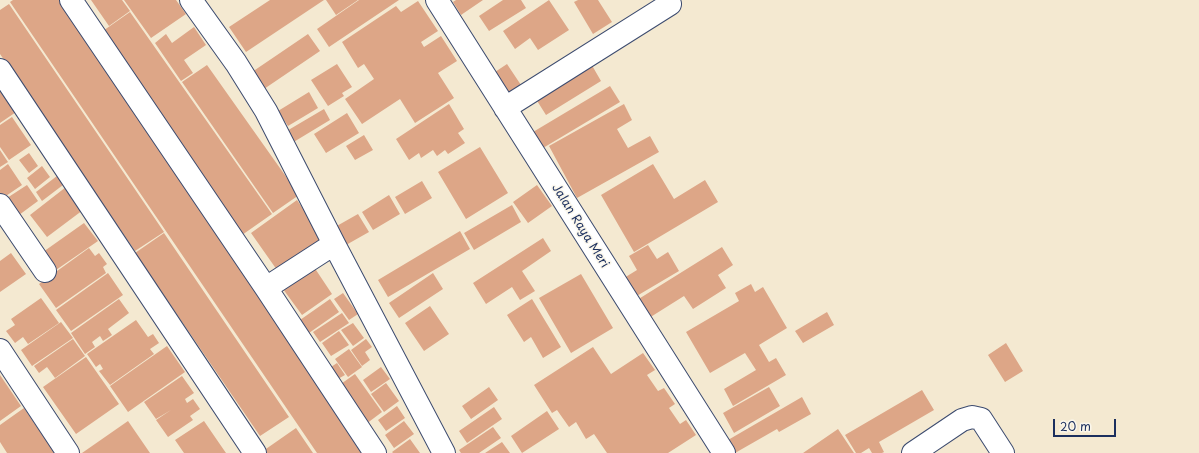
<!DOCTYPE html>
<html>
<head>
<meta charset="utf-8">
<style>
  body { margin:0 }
  #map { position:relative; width:1199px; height:453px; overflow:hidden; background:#f4e9d1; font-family:"Playpen Sans",sans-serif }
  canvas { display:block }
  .scale { position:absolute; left:1053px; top:419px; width:63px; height:18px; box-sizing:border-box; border:2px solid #1b2f5e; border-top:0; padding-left:5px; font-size:12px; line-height:14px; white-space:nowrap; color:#1b2f5e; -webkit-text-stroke:3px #fbf7ec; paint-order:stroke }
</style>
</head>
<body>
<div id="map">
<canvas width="1199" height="453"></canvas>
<div class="scale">20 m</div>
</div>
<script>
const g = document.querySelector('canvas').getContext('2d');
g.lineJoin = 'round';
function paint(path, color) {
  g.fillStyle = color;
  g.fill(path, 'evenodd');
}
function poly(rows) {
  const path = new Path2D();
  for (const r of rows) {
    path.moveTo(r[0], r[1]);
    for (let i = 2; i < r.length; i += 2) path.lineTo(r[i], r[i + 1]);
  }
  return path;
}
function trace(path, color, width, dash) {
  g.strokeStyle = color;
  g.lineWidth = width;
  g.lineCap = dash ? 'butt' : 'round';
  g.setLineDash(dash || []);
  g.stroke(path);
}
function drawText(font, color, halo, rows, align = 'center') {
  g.font = font + ' "Playpen Sans",sans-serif';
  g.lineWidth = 3;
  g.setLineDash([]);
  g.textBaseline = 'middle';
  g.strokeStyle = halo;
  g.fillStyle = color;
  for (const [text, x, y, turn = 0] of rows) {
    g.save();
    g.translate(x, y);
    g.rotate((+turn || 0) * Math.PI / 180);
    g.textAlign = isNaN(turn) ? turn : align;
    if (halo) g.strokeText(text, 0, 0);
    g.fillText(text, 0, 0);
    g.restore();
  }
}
paint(poly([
  [13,0,59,0,367,453,317,453,10,2],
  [91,0,122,0,130,11,109,26],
  [124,0,176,0,186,14,151,38],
  [270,0,324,0,246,52,229,27],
  [326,0,358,0,336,15],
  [359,0,399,0,329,47,317,29],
  [456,0,483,0,461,15,453,2],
  [503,0,521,0,526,8,489,31,479,16],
  [549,0,569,30,538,50,530,38,515,49,503,31],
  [578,0,598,0,612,22,593,34,574,2],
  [418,1,438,31,421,42,424,47,441,36,457,61,438,73,454,98,415,123,400,99,362,124,345,99,374,79,364,64,358,68,342,42,396,6,401,12],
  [9,4,164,232,135,251,0,54,0,10],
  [130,12,272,214,242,235,100,33],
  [194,27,206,45,184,60,193,73,181,81,155,43,166,34,172,43],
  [308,34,320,51,264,89,252,72],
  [590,62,601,81,546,115,534,96],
  [337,64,352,87,342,93,344,96,328,106,311,80],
  [507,64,521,85,506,95,492,74],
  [207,65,299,195,273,213,182,82],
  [0,81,19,110,0,123],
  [610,86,620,102,543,148,533,132],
  [309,92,318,108,288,126,278,111],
  [449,104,464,129,458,133,465,143,448,154,445,150,437,156,433,150,421,158,419,153,409,160,396,139],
  [624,104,632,120,617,129,628,148,650,136,659,152,577,198,549,146],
  [324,109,330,120,292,143,285,132],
  [347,113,359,133,326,153,314,134],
  [12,117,31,145,9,160,0,147,0,125],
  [364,135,373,150,355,160,346,146],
  [480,147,508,193,466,219,438,172],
  [0,150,8,162,0,167],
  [29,153,38,166,29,173,19,160],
  [8,164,22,185,0,200,0,170],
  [653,164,674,199,705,180,718,202,634,252,601,195],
  [42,166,50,177,35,189,27,178],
  [57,176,63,185,42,201,36,192],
  [422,181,432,198,405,214,395,197],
  [27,185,38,201,19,215,7,198],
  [537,185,552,206,528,223,513,202],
  [66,187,83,210,47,237,30,215],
  [389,195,400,214,373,230,362,212],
  [297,200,323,238,277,270,251,233],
  [512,205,521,222,474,250,464,233],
  [358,214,369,232,346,245,335,227],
  [84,223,98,241,56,270,43,252],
  [460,231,470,249,388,297,378,280],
  [164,233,289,417,260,436,135,253],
  [543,238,551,251,522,271,535,291,520,300,512,287,486,304,473,283],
  [648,245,657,259,668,252,679,271,635,297,624,278,637,270,629,256],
  [722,247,733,265,718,275,726,288,693,309,684,296,649,318,637,300],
  [89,248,95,256,99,253,107,264,103,267,106,273,56,308,39,284],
  [11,253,26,274,0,292,0,261],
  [314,267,332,294,302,315,283,289],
  [108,273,123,295,71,331,56,310],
  [433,273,443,289,399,318,389,303],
  [581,274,613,328,571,353,539,298],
  [751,284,755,292,763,287,787,328,759,345,769,362,776,358,786,375,733,406,724,389,756,370,745,353,710,373,686,332,739,301,735,293],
  [343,293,358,314,349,320,334,299],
  [41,298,59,323,28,344,23,337,15,343,6,331,15,325,11,319],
  [119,299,129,313,108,329,112,335,103,341,100,336,92,342,95,347,85,354,71,333],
  [330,299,339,312,309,333,300,320],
  [532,299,561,347,543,358,531,337,524,342,507,315],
  [430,306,449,334,424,351,405,323],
  [827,312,834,325,803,343,795,331],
  [342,313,349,323,320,342,313,332],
  [136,320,148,337,153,334,159,343,150,349,154,354,110,385,99,371,103,369,100,364,96,367,87,354],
  [61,322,73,338,32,366,21,350],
  [353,323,364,338,353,346,341,330],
  [339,331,349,345,331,356,322,343],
  [73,339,85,356,55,378,47,367,39,373,34,366],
  [366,339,372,347,365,352,370,360,362,366,351,350],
  [1006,343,1023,371,1005,382,988,355],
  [167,346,185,372,128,412,110,386],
  [593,347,611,374,643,353,655,370,647,375,658,391,664,388,675,404,669,408,680,424,686,420,696,435,668,453,607,453,594,434,586,439,576,422,569,427,557,410,552,413,534,385],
  [349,349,362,367,348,377,335,359],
  [86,357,119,404,76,434,43,387],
  [337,363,345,375,336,380,328,369],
  [381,367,390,379,371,392,363,380],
  [355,374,382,412,366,424,338,386],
  [0,375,21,406,0,421],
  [182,376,194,393,185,399,187,403,193,399,200,409,190,416,193,420,168,437,156,420,171,410,156,419,144,402],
  [386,383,399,401,384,412,371,394],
  [489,387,498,400,471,419,462,406],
  [769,387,780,406,734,433,723,413],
  [922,390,934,410,879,442,884,452,882,453,872,453,869,448,861,453,856,453,845,435],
  [802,397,811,414,779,432,777,429,735,453,728,440],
  [397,406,405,418,386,431,378,420],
  [494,407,502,419,467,443,459,431],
  [24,408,39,430,55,453,7,453,0,442,0,425],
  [547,411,559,429,522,453,511,436],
  [128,421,150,453,82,453],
  [204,421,217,440,226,453,184,453,175,440],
  [404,421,414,434,394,448,385,435],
  [493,427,501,438,479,453,461,453,459,450],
  [296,428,313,453,264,453,263,451],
  [838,429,854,453,803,453],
  [410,439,420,453,393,453,392,452],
  [502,442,510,453,485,453]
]), '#dda687');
const street = poly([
  [71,0,266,288,375,453],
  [191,0,236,63,266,111,334,244,444,453],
  [437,0,724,453],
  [0,70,255,453],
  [505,108,670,4],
  [0,205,45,271],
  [266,288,334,244],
  [0,350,68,453],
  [913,453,962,420,972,417,981,419,1003,453]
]);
trace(street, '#3c4b6f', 24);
trace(street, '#fff', 22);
drawText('12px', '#1b2f5e', '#fbf7ec', [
  ["Jalan Raya Meri",580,226,58]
]);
</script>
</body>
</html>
